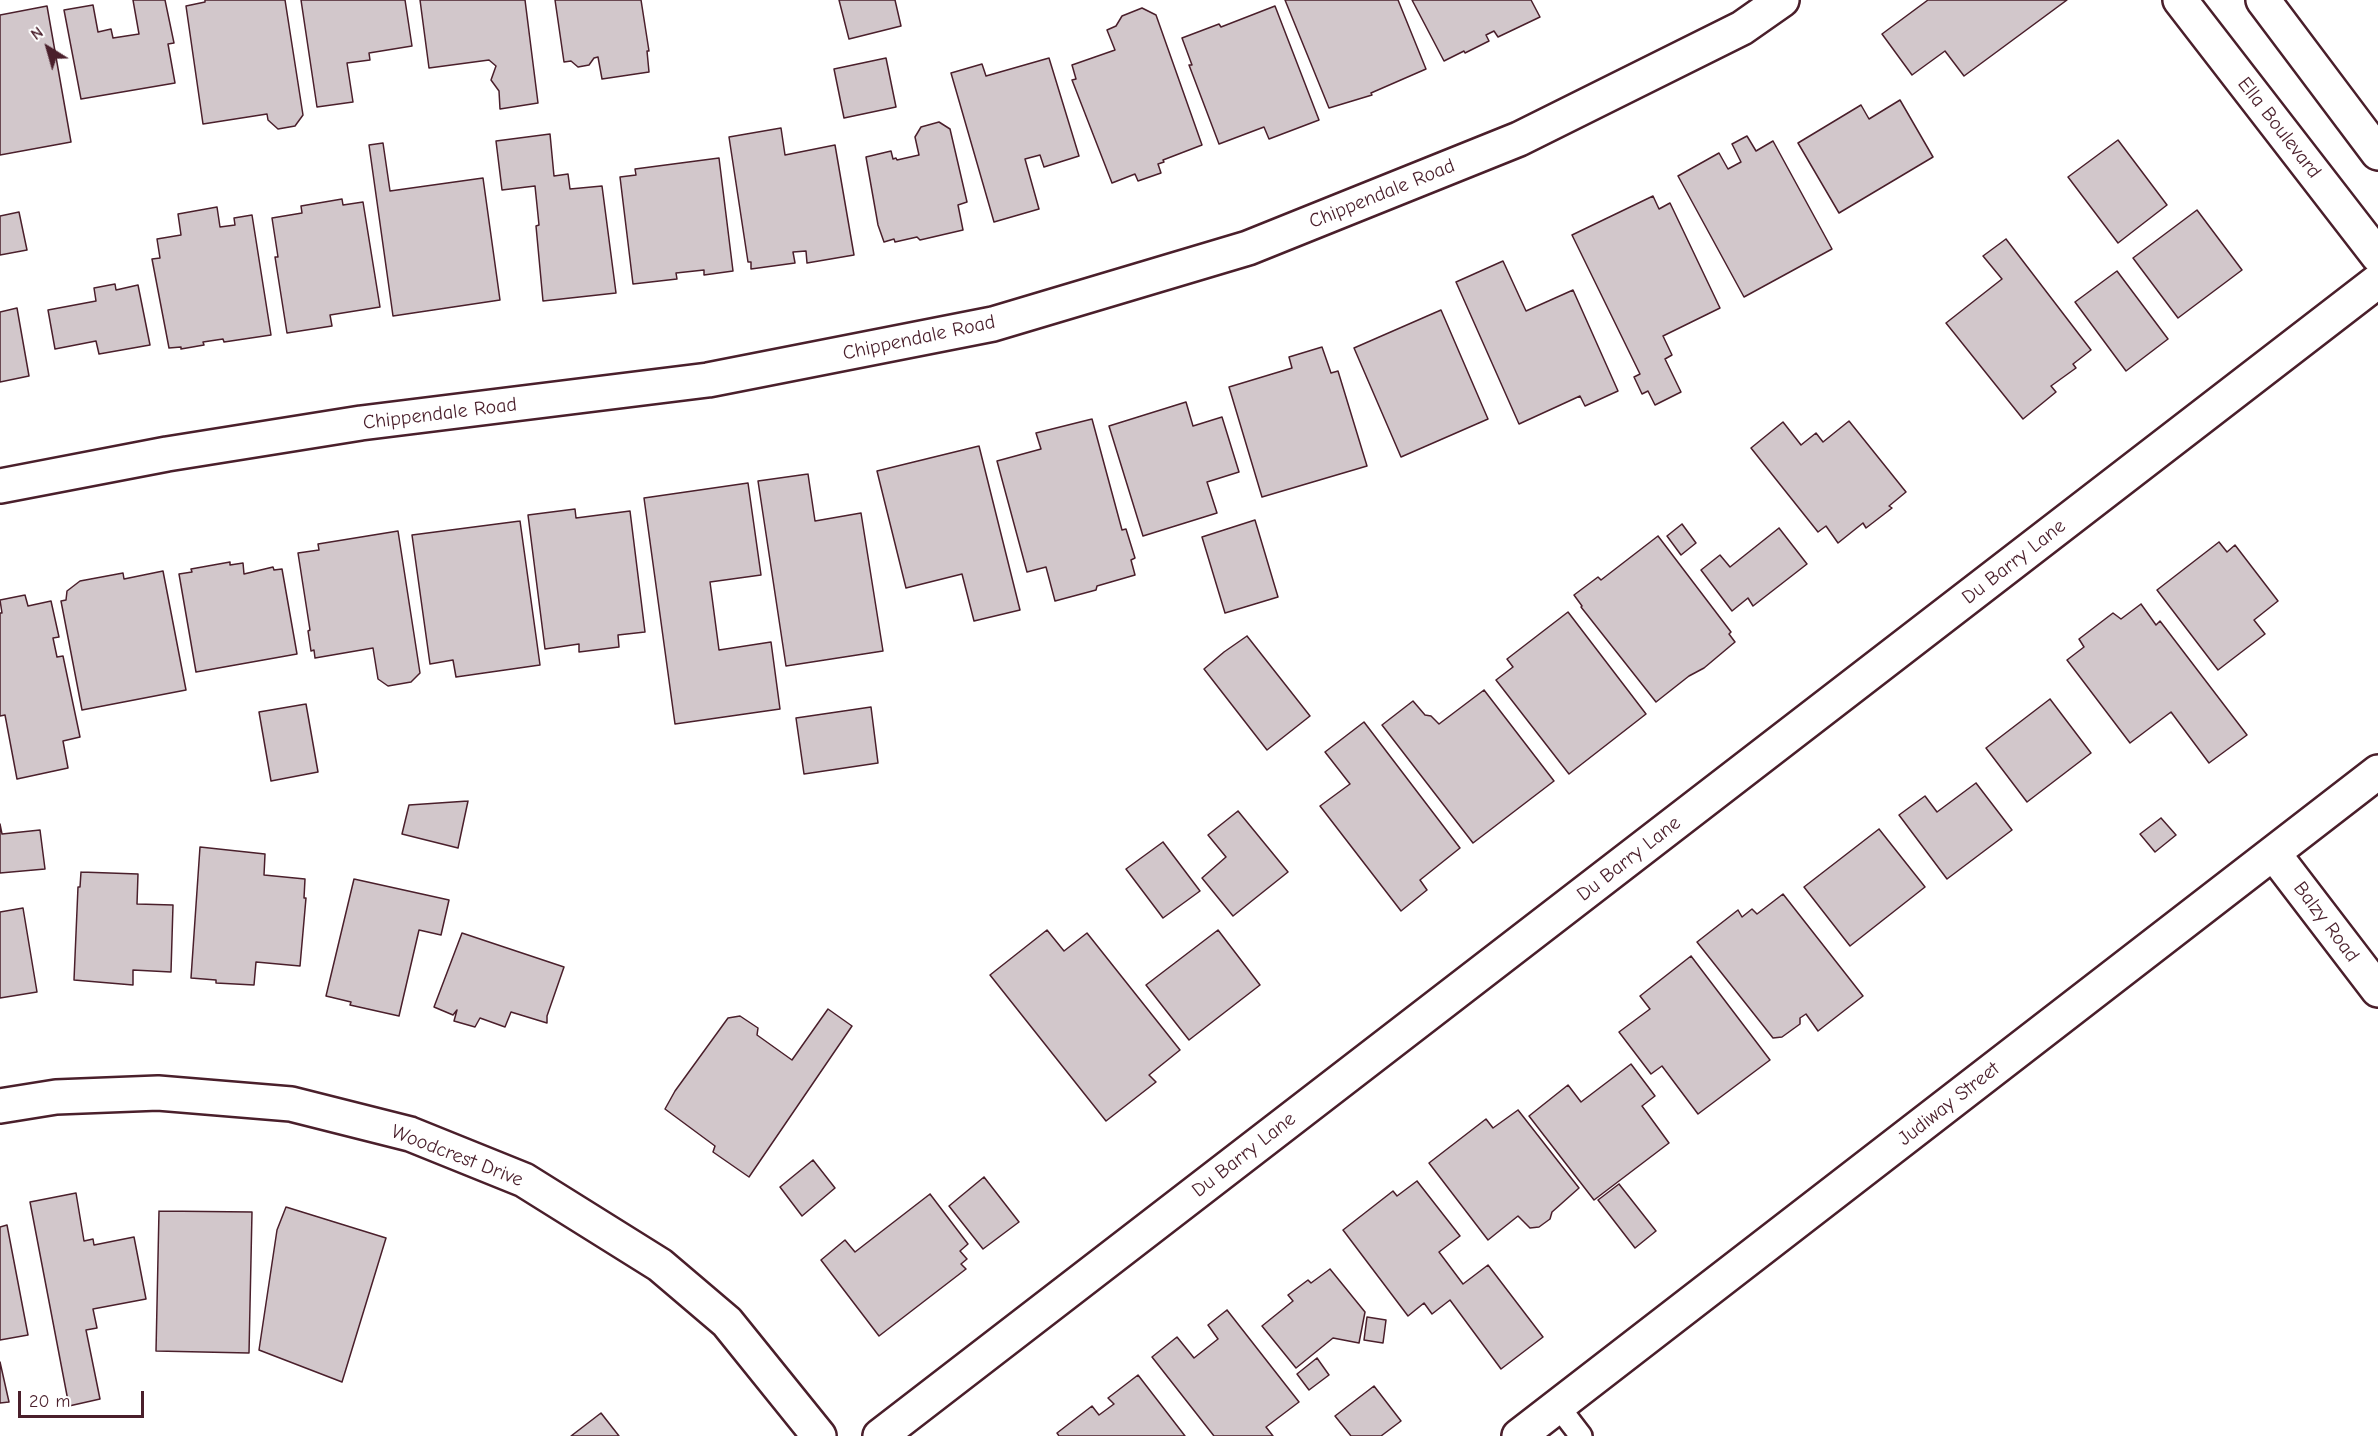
<!DOCTYPE html>
<html>
<head>
<meta charset="utf-8">
<style>
  body { margin:0 }
  #map { position:relative; width:2378px; height:1436px; overflow:hidden; background:#fff; font-family:"Comic Neue",sans-serif }
  canvas { display:block }
  .north { position:absolute; left:18px; top:18px; width:60px; height:60px; -webkit-text-stroke:4px #fff; paint-order:stroke; rotate:323deg; font-size:16px; font-weight:700; line-height:24px; text-align:center; color:#4a1f2b }
  .north::after { content:''; display:block; margin:auto; width:21px; height:27px; background:#4a1f2b; clip-path:polygon(50% 0,100% 100%,50% 72%,0 100%) }
  .scale { position:absolute; left:18px; top:1391px; width:126px; height:27px; box-sizing:border-box; border:3px solid #4a1f2b; border-top:0; padding-left:8px; font-size:18px; line-height:21px; white-space:nowrap; color:#4a1f2b; -webkit-text-stroke:4px #fff; paint-order:stroke }
</style>
</head>
<body>
<div id="map">
<canvas width="2378" height="1436"></canvas>
<div class="north">N</div>
<div class="scale">20 m</div>
</div>
<script>
const g = document.querySelector('canvas').getContext('2d');
g.lineJoin = 'round';
function paint(path, color) {
  g.fillStyle = color;
  g.fill(path, 'evenodd');
}
function poly(rows) {
  const path = new Path2D();
  for (const r of rows) {
    path.moveTo(r[0], r[1]);
    for (let i = 2; i < r.length; i += 2) path.lineTo(r[i], r[i + 1]);
  }
  return path;
}
function trace(path, color, width, dash) {
  g.strokeStyle = color;
  g.lineWidth = width;
  g.lineCap = dash ? 'butt' : 'round';
  g.setLineDash(dash || []);
  g.stroke(path);
}
function drawText(font, color, halo, rows, align = 'center') {
  g.font = font + ' "Comic Neue",sans-serif';
  g.lineWidth = 4.5;
  g.setLineDash([]);
  g.textBaseline = 'middle';
  g.strokeStyle = halo;
  g.fillStyle = color;
  for (const [text, x, y, turn = 0] of rows) {
    g.save();
    g.translate(x, y);
    g.rotate((+turn || 0) * Math.PI / 180);
    g.textAlign = isNaN(turn) ? turn : align;
    if (halo) g.strokeText(text, 0, 0);
    g.fillText(text, 0, 0);
    g.restore();
  }
}
const building = poly([
  [133,0,165,0,174,43,168,44,175,83,81,99,64,10,93,5,98,32,111,29,113,38,139,34,133,0],
  [205,0,285,0,303,115,295,126,278,129,268,120,267,114,203,124,186,6,205,2,205,0],
  [301,0,405,0,412,46,369,53,370,60,347,63,353,102,317,107,301,0],
  [420,0,525,0,538,103,500,109,499,91,491,80,496,66,489,60,429,68,420,0],
  [555,0,641,0,649,51,647,51,649,72,602,79,598,57,594,58,589,65,578,67,571,61,564,62,555,0],
  [839,0,895,0,901,26,849,39,839,0],
  [1285,0,1398,0,1426,69,1371,93,1372,95,1329,108,1285,0],
  [1412,0,1531,0,1540,17,1498,37,1494,31,1486,35,1489,41,1465,53,1464,51,1444,61,1412,0],
  [1928,0,2067,0,1964,76,1945,51,1912,75,1882,34,1928,0],
  [47,6,71,142,0,155,0,15,47,6],
  [1275,6,1319,120,1269,139,1264,127,1219,144,1189,65,1192,65,1182,38,1219,24,1221,27,1275,6],
  [1142,8,1156,15,1202,145,1163,160,1164,162,1158,164,1161,173,1138,181,1135,174,1112,183,1072,80,1076,79,1072,65,1115,50,1107,30,1116,26,1122,16,1142,8],
  [886,58,896,107,844,118,834,69,886,58],
  [1049,58,1079,156,1044,167,1040,155,1025,159,1039,209,994,222,951,73,982,64,986,76,1049,58],
  [1900,100,1933,157,1839,213,1798,143,1861,105,1869,119,1900,100],
  [939,122,950,129,967,202,958,205,963,230,920,240,917,237,895,242,894,239,884,242,878,225,866,157,891,151,893,159,896,158,897,160,919,155,915,137,921,127,939,122],
  [781,128,785,155,835,145,854,255,807,263,806,251,793,252,795,263,751,269,751,262,748,262,729,137,781,128],
  [550,134,554,176,568,174,570,189,602,186,616,293,543,301,536,226,539,225,535,186,502,190,496,141,550,134],
  [1747,136,1756,151,1773,141,1832,249,1744,297,1678,176,1719,153,1728,169,1741,162,1732,144,1747,136],
  [2118,140,2167,205,2118,243,2068,177,2118,140],
  [383,143,390,191,483,178,500,300,393,316,369,145,383,143],
  [719,158,733,271,704,275,704,270,676,273,677,279,633,284,620,177,636,175,635,169,719,158],
  [1653,196,1659,209,1670,203,1720,308,1663,336,1672,355,1665,359,1681,392,1655,405,1648,391,1642,394,1634,377,1640,374,1572,235,1653,196],
  [342,199,343,205,363,202,380,307,330,315,332,326,287,333,275,257,278,257,272,218,302,213,301,206,342,199],
  [217,207,220,227,235,225,234,218,252,215,271,335,224,342,223,339,203,342,204,345,181,349,181,347,169,348,152,259,160,258,157,239,181,235,178,214,217,207],
  [2197,210,2242,270,2178,318,2133,258,2197,210],
  [19,212,27,250,0,255,0,216,19,212],
  [2006,239,2091,350,2073,364,2076,368,2051,386,2056,392,2023,419,1946,323,2002,279,1983,256,2006,239],
  [1503,261,1526,311,1573,290,1618,391,1585,406,1580,396,1519,424,1456,282,1503,261],
  [2117,271,2168,339,2126,371,2075,302,2117,271],
  [115,284,116,290,138,285,150,345,99,354,96,341,55,349,48,310,96,301,94,288,115,284],
  [17,308,29,376,0,382,0,312,17,308],
  [1441,310,1488,419,1401,457,1354,348,1441,310],
  [1322,347,1331,373,1338,371,1367,466,1262,497,1229,387,1292,368,1289,357,1322,347],
  [1186,402,1193,426,1222,417,1239,472,1207,482,1217,513,1143,536,1109,426,1186,402],
  [1092,419,1122,530,1126,529,1135,558,1131,560,1135,575,1097,586,1096,590,1055,601,1046,567,1027,572,997,461,1041,449,1036,433,1092,419],
  [1849,421,1906,492,1889,506,1892,508,1866,528,1863,523,1838,543,1826,526,1818,532,1751,448,1783,422,1801,445,1816,433,1823,442,1849,421],
  [979,446,1020,610,974,621,962,574,906,588,877,471,979,446],
  [808,474,815,521,861,513,883,651,786,666,758,481,808,474],
  [748,483,761,575,710,582,719,650,771,642,780,709,675,724,644,498,748,483],
  [575,509,576,518,630,511,645,632,618,635,619,647,579,652,579,644,545,649,528,515,575,509],
  [1255,520,1278,597,1225,613,1202,537,1255,520],
  [520,521,540,665,456,677,453,660,430,664,412,535,520,521],
  [1682,524,1696,543,1681,555,1667,536,1682,524],
  [1779,528,1807,564,1753,606,1748,598,1732,611,1701,570,1720,555,1730,567,1779,528],
  [398,531,420,673,411,682,388,686,378,679,373,648,315,658,314,650,311,651,308,631,310,630,298,553,319,550,318,544,398,531],
  [1658,536,1731,632,1729,634,1735,642,1704,668,1689,676,1656,702,1581,607,1582,606,1574,595,1598,577,1601,580,1658,536],
  [2219,542,2227,552,2235,545,2278,601,2254,620,2265,634,2218,670,2157,590,2219,542],
  [230,562,230,565,243,563,244,574,273,567,274,570,282,569,297,654,196,672,179,574,192,572,191,569,230,562],
  [163,571,186,690,82,710,61,601,66,600,67,591,80,581,123,573,124,579,163,571],
  [25,595,28,606,51,601,59,637,53,638,57,657,63,656,80,737,63,741,68,768,17,779,5,715,0,716,0,613,2,613,0,600,25,595],
  [2141,604,2156,625,2160,621,2247,735,2209,763,2171,712,2130,743,2067,660,2084,647,2079,639,2113,613,2121,619,2141,604],
  [1568,612,1646,714,1569,774,1496,680,1513,667,1507,659,1568,612],
  [1247,636,1310,716,1267,750,1204,669,1224,652,1247,636],
  [1484,690,1554,781,1473,843,1382,725,1413,701,1425,715,1431,716,1439,724,1484,690],
  [2050,699,2091,753,2027,802,1986,748,2050,699],
  [306,704,318,772,271,781,259,712,306,704],
  [871,707,878,763,804,774,796,718,871,707],
  [1364,722,1460,848,1420,880,1427,890,1401,911,1320,806,1350,784,1325,752,1364,722],
  [1976,783,2012,830,1947,879,1899,815,1925,796,1937,812,1976,783],
  [468,801,458,848,402,834,409,805,468,801],
  [1238,811,1288,872,1233,916,1202,878,1226,857,1208,835,1238,811],
  [2161,818,2176,835,2155,852,2140,834,2161,818],
  [0,824,2,834,40,830,45,869,0,873,0,824],
  [1879,829,1925,887,1850,946,1804,887,1879,829],
  [1163,842,1200,891,1163,918,1126,869,1163,842],
  [200,847,265,854,264,875,305,879,304,898,306,898,300,966,256,962,254,985,216,983,216,980,191,978,200,847],
  [81,872,138,874,137,904,173,905,171,972,133,970,133,985,74,980,78,887,80,887,81,872],
  [354,879,449,900,441,935,419,930,399,1016,350,1005,351,1002,326,996,354,879],
  [1783,894,1863,996,1818,1031,1806,1014,1800,1018,1800,1024,1782,1037,1773,1038,1697,942,1738,910,1742,917,1752,909,1757,914,1783,894],
  [23,908,37,992,0,998,0,912,23,908],
  [1047,930,1064,951,1087,933,1180,1050,1149,1075,1156,1082,1106,1121,990,975,1047,930],
  [1218,930,1260,985,1189,1040,1146,985,1218,930],
  [462,933,564,967,547,1016,547,1023,511,1012,505,1027,480,1018,475,1027,454,1021,457,1010,453,1015,434,1007,462,933],
  [1691,956,1770,1060,1698,1114,1662,1066,1651,1074,1619,1032,1650,1009,1640,996,1691,956],
  [828,1009,852,1026,749,1177,713,1152,715,1146,665,1109,675,1091,728,1018,740,1016,758,1028,757,1035,792,1060,828,1009],
  [1631,1064,1655,1096,1642,1106,1669,1143,1594,1200,1529,1116,1568,1085,1581,1102,1631,1064],
  [1518,1110,1579,1188,1552,1212,1550,1219,1539,1227,1530,1228,1518,1216,1488,1240,1429,1163,1486,1119,1493,1128,1518,1110],
  [813,1160,835,1188,802,1216,780,1187,813,1160],
  [984,1177,1019,1222,983,1249,949,1206,984,1177],
  [1417,1181,1460,1236,1439,1252,1463,1284,1488,1265,1543,1337,1501,1369,1450,1300,1432,1314,1424,1303,1408,1316,1343,1230,1393,1191,1397,1196,1417,1181],
  [1619,1184,1656,1231,1635,1248,1598,1200,1619,1184],
  [76,1193,84,1241,93,1239,94,1245,134,1237,146,1299,93,1309,97,1328,86,1330,100,1399,69,1406,30,1202,76,1193],
  [930,1194,968,1244,960,1251,967,1259,961,1264,966,1269,879,1336,821,1260,845,1240,855,1252,930,1194],
  [286,1207,386,1238,342,1382,259,1350,277,1230,286,1207],
  [159,1211,252,1212,249,1353,156,1351,159,1211],
  [7,1225,28,1335,0,1340,0,1227,7,1225],
  [1330,1269,1365,1312,1359,1343,1333,1338,1296,1368,1262,1326,1293,1301,1288,1295,1308,1280,1311,1283,1330,1269],
  [1227,1310,1299,1402,1266,1427,1273,1436,1214,1436,1152,1357,1177,1337,1194,1358,1218,1339,1208,1325,1227,1310],
  [1367,1317,1386,1320,1383,1343,1364,1340,1367,1317],
  [1317,1358,1329,1375,1309,1390,1297,1374,1317,1358],
  [0,1362,9,1402,0,1403,0,1362],
  [1138,1375,1185,1436,1059,1436,1057,1433,1092,1406,1099,1415,1114,1404,1108,1398,1138,1375],
  [1374,1386,1401,1421,1381,1436,1351,1436,1335,1416,1374,1386],
  [601,1413,619,1436,571,1436,601,1413]
]);
paint(building, '#d2c7cb');
trace(building, '#4a1f2b', 1.5);
const lane = poly([
  [1558,1406,1581,1436]
]);
const street = poly([
  [0,486,167,454,361,423,708,380,993,324,1248,248,1519,139,1742,28,1782,0],
  [2274,854,2378,990],
  [0,1106,56,1097,158,1093,291,1104,410,1134,524,1180,660,1265,727,1322,819,1436],
  [880,1436,2378,281],
  [1519,1436,2378,772]
]);
const secondary = poly([
  [2180,0,2378,256],
  [2263,0,2378,153]
]);
trace(lane, '#4a1f2b', 26);
trace(street, '#4a1f2b', 38);
trace(secondary, '#4a1f2b', 38);
trace(lane, '#fff', 21);
trace(street, '#fff', 33);
trace(secondary, '#fff', 33);
drawText('20px', '#4a1f2b', '#fff', [
  ["Ella Boulevard",2279,128,52],
  ["Chippendale Road",1382,194,-22],
  ["Chippendale Road",919,338,-12],
  ["Chippendale Road",440,414,-7],
  ["Du Barry Lane",2014,562,-38],
  ["Du Barry Lane",1629,859,-38],
  ["Balzy Road",2326,922,53],
  ["Judiway Street",1949,1104,-38],
  ["Du Barry Lane",1244,1155,-38],
  ["Woodcrest Drive",457,1156,21]
]);
</script>
</body>
</html>
